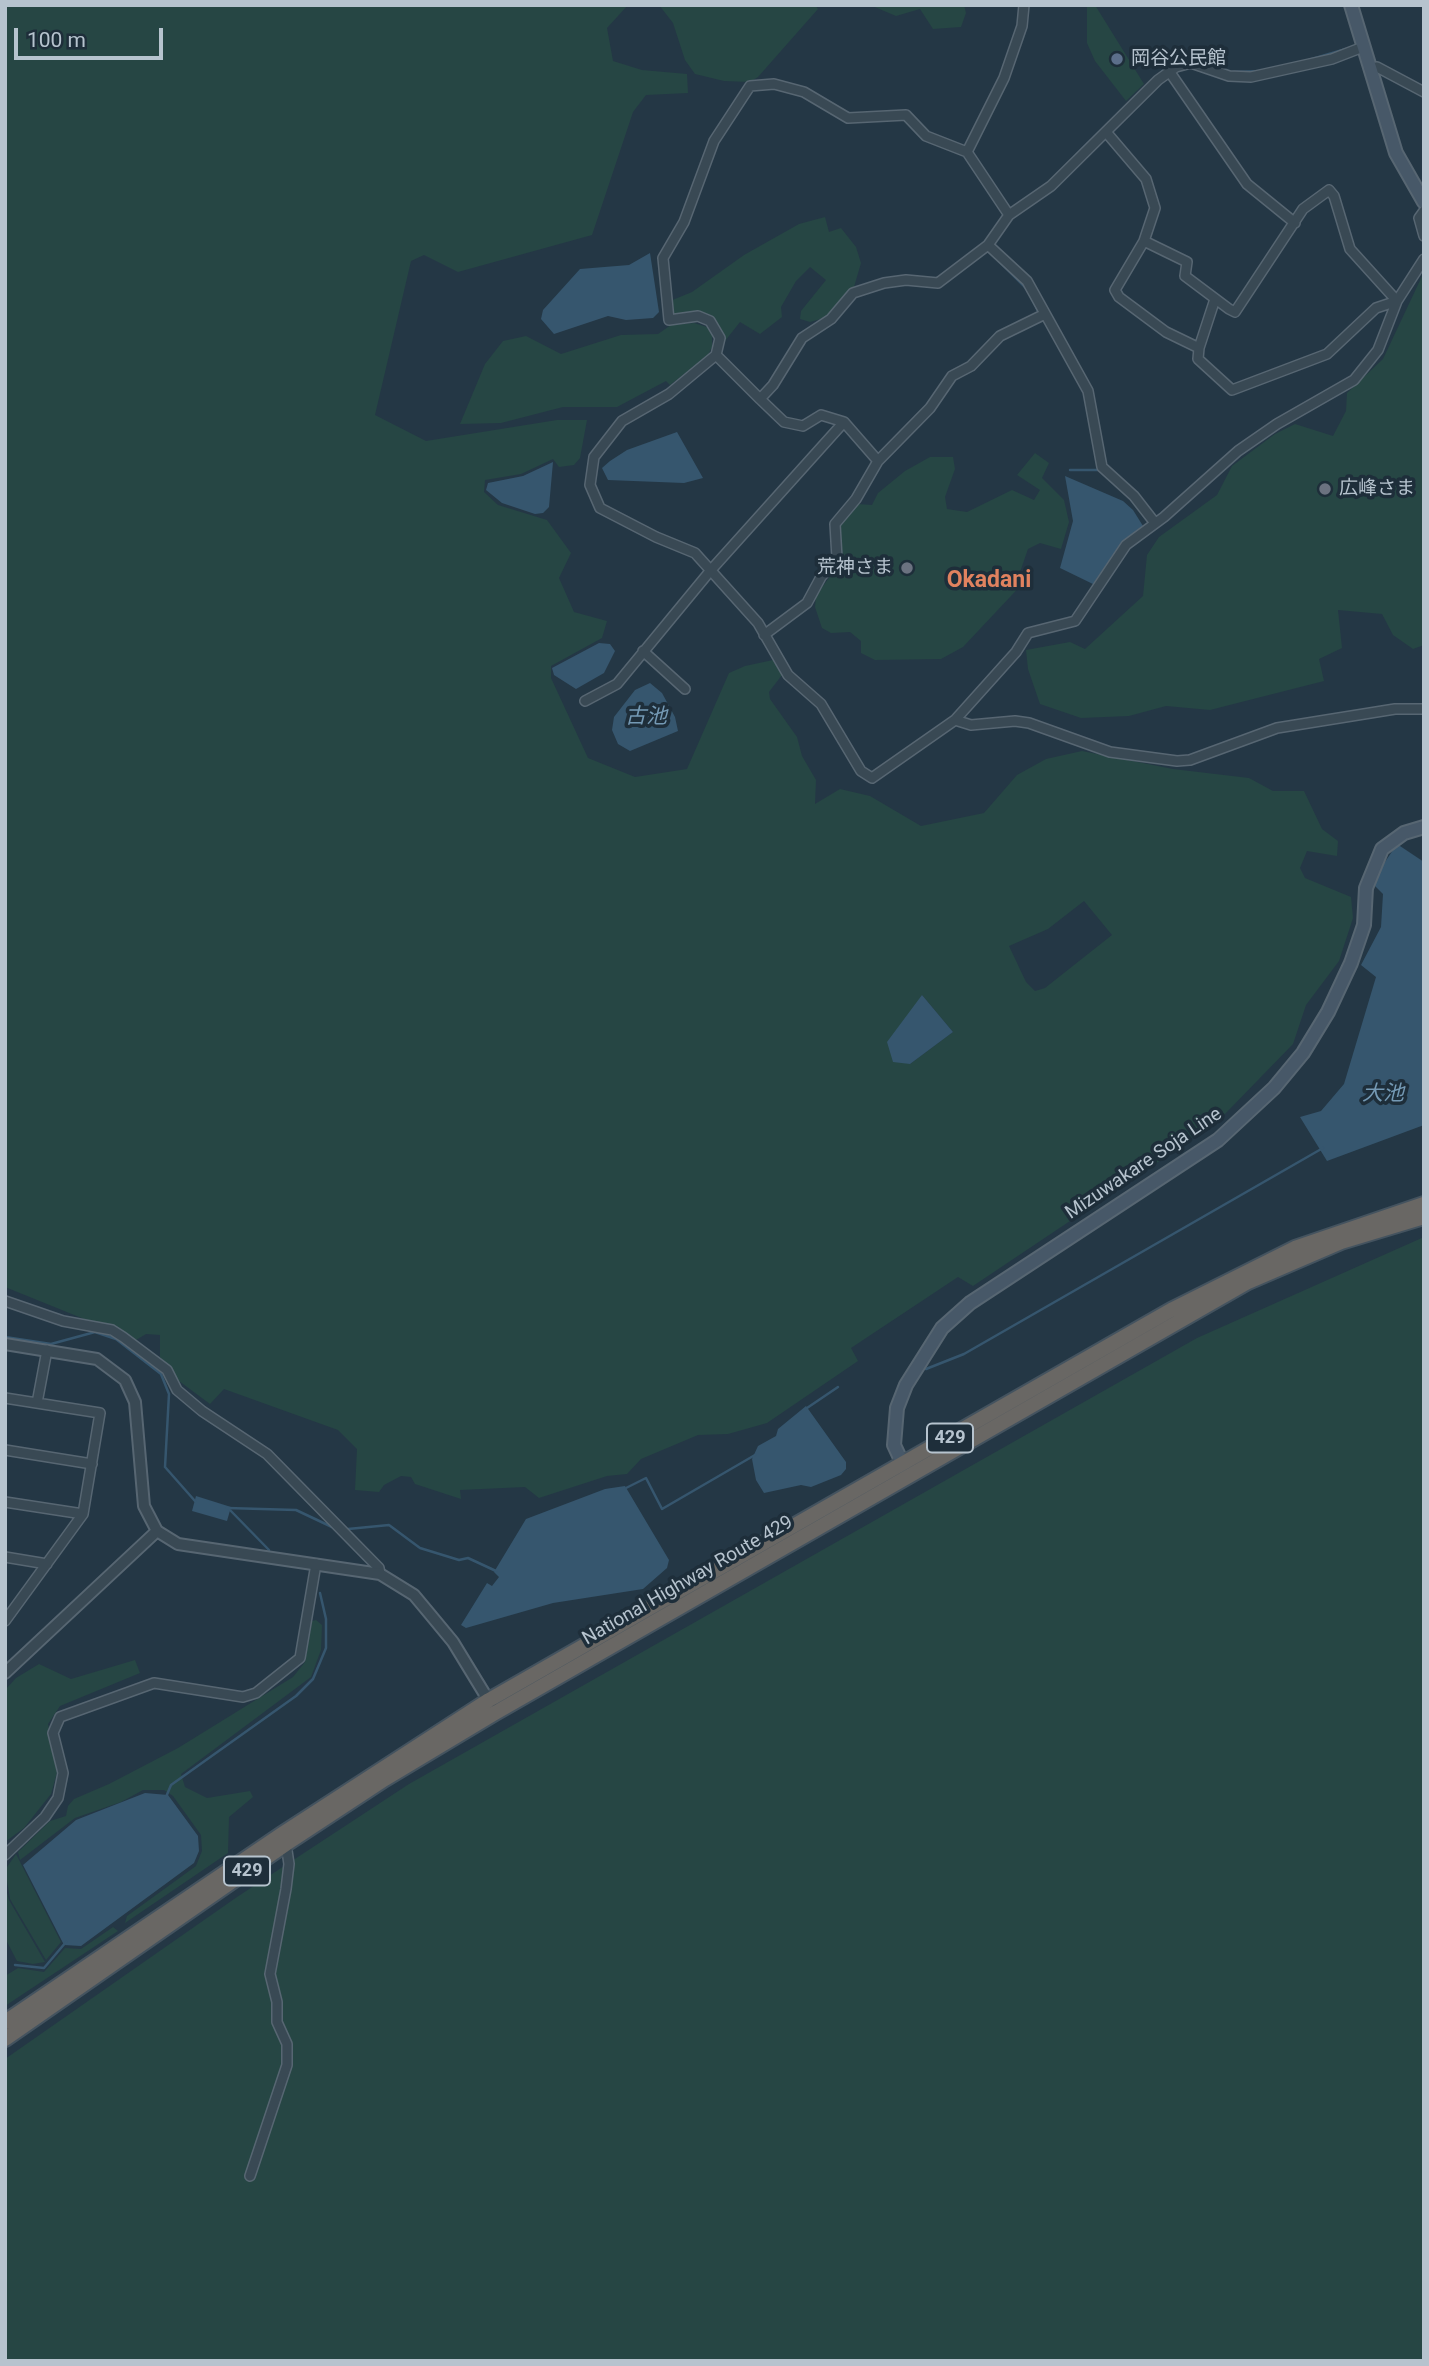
<!DOCTYPE html>
<html>
<head>
<meta charset="utf-8">
<style>
  body { margin:0 }
  #map { position:relative; width:1429px; height:2366px; overflow:hidden; background:#243745; font-family:Roboto,sans-serif }
  canvas { display:block }
  .frame { position:absolute; inset:0; border:7px solid #b6c3ce; pointer-events:none }
  .scale { position:absolute; left:14px; top:28px; width:149px; height:32px; box-sizing:border-box; border:4px solid #b6c3ce; border-top:0; padding-left:9px; font-size:21px; line-height:24px; white-space:nowrap; color:#b6c3ce; -webkit-text-stroke:5px #1e2e3a; paint-order:stroke }
</style>
</head>
<body>
<div id="map">
<canvas width="1429" height="2366"></canvas>
<div class="frame"></div>
<div class="scale">100 m</div>
</div>
<script>
const g = document.querySelector('canvas').getContext('2d');
g.lineJoin = 'round';
function paint(path, color) {
  g.fillStyle = color;
  g.fill(path, 'evenodd');
}
function poly(rows) {
  const path = new Path2D();
  for (const r of rows) {
    path.moveTo(r[0], r[1]);
    for (let i = 2; i < r.length; i += 2) path.lineTo(r[i], r[i + 1]);
  }
  return path;
}
function trace(path, color, width, dash) {
  g.strokeStyle = color;
  g.lineWidth = width;
  g.lineCap = dash ? 'butt' : 'round';
  g.setLineDash(dash || []);
  g.stroke(path);
}
function drawText(font, color, halo, rows, align = 'center') {
  g.font = font + ' Roboto,"Noto Sans JP",sans-serif';
  g.lineWidth = 7;
  g.setLineDash([]);
  g.textBaseline = 'middle';
  g.strokeStyle = halo;
  g.fillStyle = color;
  for (const [text, x, y, turn = 0] of rows) {
    g.save();
    g.translate(x, y);
    g.rotate((+turn || 0) * Math.PI / 180);
    g.textAlign = isNaN(turn) ? turn : align;
    if (halo) g.strokeText(text, 0, 0);
    g.fillText(text, 0, 0);
    g.restore();
  }
}
paint(poly([
  [5,5,628,5,607,28,613,61,642,70,687,74,688,93,646,95,633,112,592,235,458,272,424,255,411,261,375,415,426,441,557,420,587,420,580,458,574,465,559,467,553,459,521,474,485,480,484,492,498,505,547,520,571,553,559,578,574,612,607,621,602,638,551,666,551,678,588,758,635,777,687,769,729,673,745,666,773,660,782,675,769,692,770,699,797,737,802,756,816,780,815,804,840,789,870,796,921,826,984,813,1017,775,1046,759,1082,751,1173,769,1249,778,1273,791,1304,791,1322,829,1338,841,1337,856,1307,851,1300,868,1305,878,1351,897,1353,918,1339,961,1306,1005,1293,1044,1224,1115,1170,1154,973,1286,958,1277,851,1348,858,1361,767,1423,728,1434,698,1435,641,1459,627,1474,607,1476,539,1498,525,1487,460,1490,461,1499,415,1484,411,1477,401,1476,384,1485,379,1492,355,1490,357,1449,338,1430,224,1389,210,1404,179,1381,160,1357,160,1335,146,1334,136,1340,5,1287],
  [1084,901,1112,935,1045,988,1035,991,1026,982,1009,946,1048,929],
  [922,995,953,1032,910,1064],
  [659,5,815,5,818,9,758,77,750,82,724,81,695,74,685,60,673,23],
  [870,5,964,5,966,13,961,27,933,29,920,9,896,16],
  [1087,5,1095,5,1144,84,1126,101,1095,61,1087,43],
  [825,217,829,232,841,228,856,247,861,263,854,287,824,318,810,322,800,319,801,311,826,280,810,267,796,281,781,307,782,317,760,334,740,322,725,341,713,317,701,312,672,315,670,301,692,292,744,255,799,224],
  [1424,272,1424,645,1413,649,1393,635,1382,614,1338,610,1342,648,1319,659,1324,681,1210,710,1166,706,1129,716,1081,718,1040,704,1028,669,1026,650,1070,642,1085,649,1143,596,1147,555,1159,537,1217,495,1232,466,1275,434,1295,424,1333,436,1346,411,1347,393,1383,359],
  [694,323,707,327,712,335,712,347,708,355,670,385,666,381,617,407,563,407,501,423,460,424,485,364,503,341,526,336,561,354,621,335,658,334,671,325],
  [1035,453,1049,463,1042,478,1064,500,1069,522,1061,549,1040,543,1028,549,1018,578,1026,580,963,647,941,659,875,660,861,653,861,641,850,632,831,633,822,628,815,607,816,596,841,561,839,527,858,504,872,505,878,493,905,471,930,457,953,457,955,469,945,497,947,509,967,512,1012,490,1034,500,1040,490,1017,475],
  [1424,1237,1424,2361,5,2361,5,2059,237,1897,409,1784,1197,1338],
  [316,1620,322,1625,321,1650,311,1677,181,1774,185,1787,207,1798,250,1791,253,1797,229,1817,228,1853,125,1923,127,1916,196,1866,202,1851,201,1835,173,1796,164,1790,143,1790,121,1802,75,1818,20,1860,18,1852,50,1821,66,1816,68,1806,74,1799,109,1784,178,1748,293,1677,305,1662,312,1621],
  [135,1660,140,1673,60,1706,48,1724,58,1769,51,1794,24,1828,5,1842,5,1690,16,1678,39,1664,71,1679],
  [16,1854,61,1942,46,1960,10,1899,5,1870],
  [5,1885,9,1900,45,1962,33,1964,17,1961,5,1938],
  [113,1927,118,1931,5,2006,5,1976,18,1968,44,1972,65,1948,81,1949]
]), '#264644');
paint(poly([
  [650,253,659,312,653,318,626,320,608,316,554,334,541,319,543,310,580,269,629,265],
  [677,432,703,478,684,483,608,480,602,468,610,461,627,450],
  [553,462,549,507,543,513,535,514,502,503,486,490,488,483,523,476],
  [1065,476,1123,501,1133,510,1143,526,1112,556,1095,585,1060,568,1073,521],
  [599,643,610,644,615,651,604,673,576,689,554,675,552,668],
  [650,683,662,693,675,717,678,731,630,751,618,744,612,730,614,717,635,690],
  [1397,844,1424,862,1424,1125,1327,1161,1300,1117,1321,1111,1344,1084,1376,977,1361,965,1381,927,1383,894,1375,886,1377,874],
  [922,995,953,1032,910,1064,893,1062,887,1042],
  [806,1406,846,1462,846,1469,841,1475,811,1487,801,1485,764,1493,756,1480,752,1459,758,1446,776,1436,778,1429],
  [625,1486,669,1560,667,1568,643,1589,553,1603,466,1628,461,1625,487,1583,492,1586,499,1577,494,1572,526,1519,605,1489],
  [196,1496,231,1507,227,1521,192,1511],
  [145,1793,168,1795,198,1836,199,1851,194,1863,81,1946,64,1945,23,1865,76,1820]
]), '#36566e');
trace(poly([
  [1305,61,1346,49],
  [1233,72,1262,71],
  [1080,151,1172,62,1202,60,1227,71],
  [992,254,1027,289,1038,311],
  [1070,470,1099,470,1098,466],
  [5,1337,51,1344,95,1332,116,1339,161,1374,169,1394,165,1467,195,1501],
  [926,1369,964,1354,1323,1148],
  [807,1408,838,1387],
  [626,1488,646,1478,662,1509,755,1455],
  [227,1508,296,1510,332,1527],
  [229,1509,269,1550],
  [348,1529,389,1525,420,1548,459,1560,468,1558,496,1571],
  [166,1797,171,1785,296,1696,313,1679,326,1648,326,1619,320,1593],
  [15,1965,44,1968,66,1942]
]), '#36566e', 2.5);
const minor = poly([
  [1369,68,1377,67,1424,92],
  [1169,71,1247,184,1295,223],
  [1106,132,1146,179,1155,208,1144,241,1187,262,1185,276,1229,309,1235,312,1303,209,1329,190,1334,196,1350,249,1397,301],
  [967,152,1004,78,1022,26,1024,5],
  [1424,211,1419,218,1424,236],
  [1009,215,967,152,926,136,906,115,848,118,804,92,774,84,750,86,714,141,684,222,663,258,669,320,698,316,710,321,720,338,716,355,669,394,622,421,594,457,590,485,600,508,656,537,695,553,758,623,788,675,821,704,861,771,872,778,955,720,1016,652,1028,633,1075,621,1126,545,1164,517,1238,451,1277,424,1354,380,1378,350,1397,301,1424,259],
  [1144,241,1115,290,1119,297,1166,332,1199,348,1198,359,1232,390,1327,354,1376,308,1397,301],
  [1199,348,1215,299],
  [716,355,760,399],
  [878,461,844,422,821,415,803,426,784,422,760,399,773,385,802,338,831,319,853,293,884,283,906,280,938,283,988,245],
  [1155,523,1134,496,1102,467,1088,391,1027,281,988,245,1009,215,1051,186,1158,80,1176,67,1191,63,1229,76,1251,77,1332,59,1363,47],
  [764,635,807,603,821,577,837,558,835,524,856,499,878,461,930,408,952,376,971,366,1000,336,1045,314],
  [643,651,685,689],
  [585,701,617,684,711,570,844,422],
  [955,720,971,725,1015,721,1029,723,1110,752,1177,761,1190,760,1277,728,1395,709,1424,709],
  [5,1301,63,1321,112,1330,123,1337,167,1370,177,1390,202,1411,267,1454,379,1568,380,1574],
  [5,1398,100,1413,83,1514,5,1621],
  [37,1403,47,1350],
  [5,1450,92,1464],
  [5,1502,83,1514],
  [5,1557,47,1564],
  [5,1855,45,1817,58,1798,63,1773,53,1733,60,1717,154,1683,243,1697,256,1693,300,1658,316,1564],
  [250,2176,287,2065,287,2044,277,2022,277,2002,270,1974,286,1889,289,1864,286,1844]
]);
const tertiary = poly([
  [5,1344,97,1359,125,1380,135,1402,144,1506,157,1531,178,1544,380,1574,414,1595,429,1613,453,1642,492,1706],
  [5,1673,157,1531]
]);
const secondary = poly([
  [1351,5,1396,153,1424,202],
  [907,1473,894,1445,897,1408,906,1385,942,1328,970,1303,1218,1140,1274,1088,1303,1053,1328,1012,1351,963,1364,925,1366,888,1382,849,1404,833,1424,827]
]);
const trunk = poly([
  [5,2022,282,1834,489,1700,1171,1310,1295,1248,1424,1204],
  [5,2039,286,1844,385,1779,495,1713,1248,1282,1341,1242,1424,1217]
]);
trace(minor, '#576672', 12);
trace(tertiary, '#576672', 14);
trace(secondary, '#576672', 16);
trace(trunk, '#44535f', 18);
trace(minor, '#394954', 9);
trace(tertiary, '#394954', 10);
trace(secondary, '#475868', 12);
trace(trunk, '#696764', 14);
for (const [x, y, r, color] of [
  [1117,59,7,"#5c6f8a"],
  [1325,489,7,"#6b7280"],
  [907,568,7,"#6b7280"]
]) {
  const dot = new Path2D();
  dot.arc(x, y, r, 0, 2 * Math.PI);
  g.fillStyle = color;
  g.fill(dot);
  trace(dot, '#1e2e3a', 2.5);
}
for (const [x, y, w] of [
  [950,1438,46],
  [247,1871,46]
]) {
  const box = new Path2D();
  box.roundRect(x - w / 2, y - 14.5, w, 29, 5);
  g.fillStyle = '#1e2e3a';
  g.fill(box);
  trace(box, '#b6c3ce', 2);
}
drawText('bold 18px', '#b6c3ce', null, [
  ["429",950,1438],
  ["429",247,1871]
]);
drawText('19px', '#b6c3ce', '#1e2e3a', [
  ["岡谷公民館",1131,59],
  ["広峰さま",1339,489],
  ["荒神さま",893,568,"right"]
], 'left');
drawText('19px', '#b6c3ce', '#1e2e3a', [
  ["Mizuwakare Soja Line",1144,1164,-34],
  ["National Highway Route 429",688,1581,-30]
]);
drawText('italic 21px', '#7499b4', '#1e2e3a', [
  ["古池",646,718],
  ["大池",1383,1095]
]);
drawText('bold 23px', '#e0825f', '#1e2e3a', [
  ["Okadani",989,581]
]);
</script>
</body>
</html>
